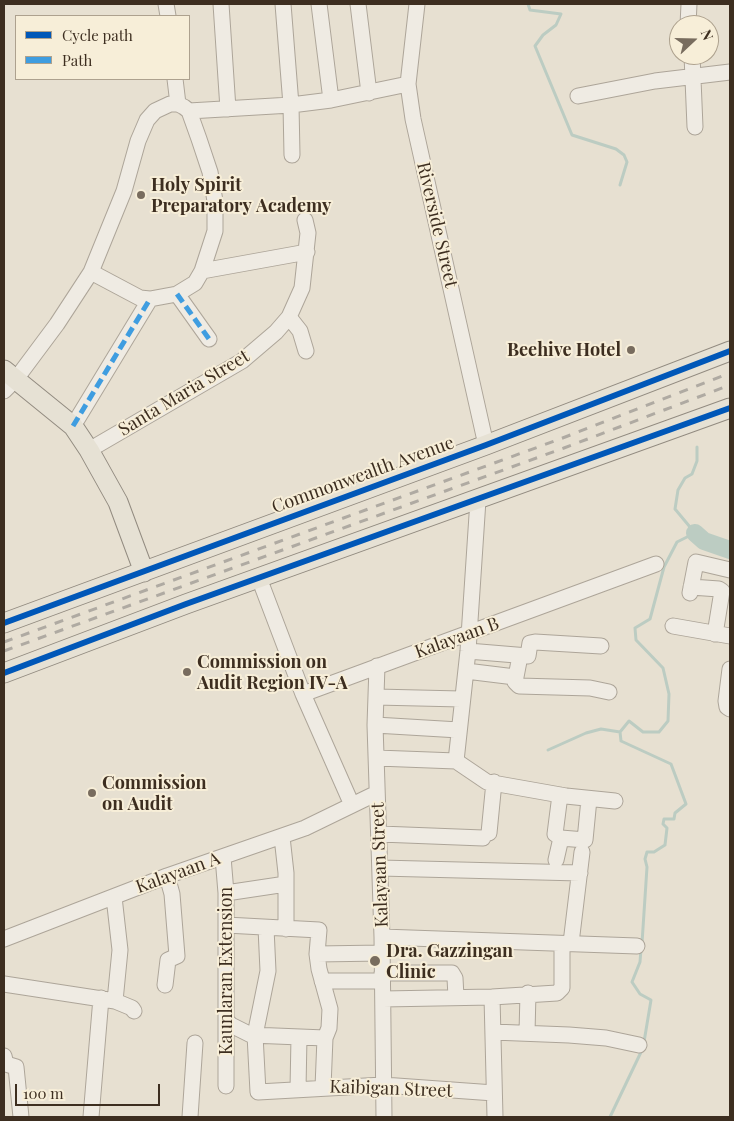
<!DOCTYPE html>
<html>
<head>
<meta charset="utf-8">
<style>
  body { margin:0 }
  #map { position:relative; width:734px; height:1121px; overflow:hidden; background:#e7e0d1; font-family:"Playfair Display",serif }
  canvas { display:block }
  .frame { position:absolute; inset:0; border:5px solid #3d2e20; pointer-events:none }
  .legend { position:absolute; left:15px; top:15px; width:175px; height:65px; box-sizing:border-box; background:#f7eed8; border:1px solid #ada18e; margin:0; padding:6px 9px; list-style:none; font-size:15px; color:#3d2e20 }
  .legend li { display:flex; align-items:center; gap:10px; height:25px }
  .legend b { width:25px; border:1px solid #ada18e }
  .north { position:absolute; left:669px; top:15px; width:50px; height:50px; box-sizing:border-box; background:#f7eed8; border:1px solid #ada18e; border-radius:50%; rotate:69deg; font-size:14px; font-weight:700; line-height:20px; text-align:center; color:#3d2e20 }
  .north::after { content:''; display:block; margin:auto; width:18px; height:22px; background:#786c5e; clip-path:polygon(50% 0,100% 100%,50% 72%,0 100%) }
  .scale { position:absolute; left:15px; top:1084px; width:145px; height:22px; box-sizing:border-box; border:2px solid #3d2e20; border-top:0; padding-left:6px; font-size:15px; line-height:18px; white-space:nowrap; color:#3d2e20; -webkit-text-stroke:4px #f7eed8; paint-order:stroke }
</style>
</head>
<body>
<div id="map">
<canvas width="734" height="1121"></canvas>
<div class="frame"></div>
<ul class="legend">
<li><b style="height:6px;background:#0057b8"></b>Cycle path</li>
<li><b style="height:6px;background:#3f9de0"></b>Path</li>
</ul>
<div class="north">N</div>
<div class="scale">100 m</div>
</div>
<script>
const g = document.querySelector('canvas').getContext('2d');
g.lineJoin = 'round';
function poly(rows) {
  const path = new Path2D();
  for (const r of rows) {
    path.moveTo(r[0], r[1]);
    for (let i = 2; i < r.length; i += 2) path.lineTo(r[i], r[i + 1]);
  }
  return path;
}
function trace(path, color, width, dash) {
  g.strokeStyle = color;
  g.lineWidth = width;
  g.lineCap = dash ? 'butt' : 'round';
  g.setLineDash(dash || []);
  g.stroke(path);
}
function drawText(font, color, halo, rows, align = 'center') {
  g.font = font + ' "Playfair Display",serif';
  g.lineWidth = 4;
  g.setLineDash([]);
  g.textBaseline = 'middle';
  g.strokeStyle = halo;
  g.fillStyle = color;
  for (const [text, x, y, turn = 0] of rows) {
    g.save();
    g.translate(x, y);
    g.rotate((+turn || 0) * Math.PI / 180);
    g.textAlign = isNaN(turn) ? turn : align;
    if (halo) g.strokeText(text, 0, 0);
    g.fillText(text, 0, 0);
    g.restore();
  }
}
trace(poly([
  [528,4,530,10,561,14,556,25,543,35,535,46,572,135,616,149,624,155,627,162,620,185],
  [548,750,586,733,601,729,620,732],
  [642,943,647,867,645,859,647,852,654,852,665,845,667,828,663,824,664,819,674,819,675,813,686,804,671,764,621,741,620,732,629,721,643,732,659,732,668,721,669,694,663,668,636,640,635,628,650,619,664,567,677,542,695,533,675,509,678,490,685,478,692,474,697,461,697,447],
  [641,949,640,962,632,982,640,994,651,1000,644,1042],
  [610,1117,642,1050]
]), '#bcccc2', 3);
trace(poly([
  [695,533,704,541,730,550]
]), '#bcccc2', 18);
const minor = poly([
  [166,4,168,16],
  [221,4,228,109],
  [283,4,291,105,292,155],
  [319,4,331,100],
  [358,4,369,93],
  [417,4,408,84,413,119,486,445],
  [688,25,689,4],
  [692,55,695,127],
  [175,79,178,104],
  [578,96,655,81,730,72],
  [189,111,291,105,331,100,408,84],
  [202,271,307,252],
  [177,294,209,339],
  [289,317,300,331,306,351],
  [4,391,16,379,57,324,91,272,124,191,138,141,147,120,155,111,170,104,178,104,184,107,189,111,199,139,210,172,215,201,215,231,202,271,195,283,177,294,150,299,140,298,91,272],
  [73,426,150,299],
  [89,450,242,361,276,332,289,317,302,288,308,233,305,220],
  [259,578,303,694,352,805],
  [691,587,719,589,722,591,715,634],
  [690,593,696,562,730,570],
  [673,626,730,636],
  [468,651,528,656,530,643,535,642,601,646],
  [520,656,515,682,519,686,590,688,609,692],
  [377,666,375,725,382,937,384,1117],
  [730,669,726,701,727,707,730,709],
  [466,671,515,677],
  [303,694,656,564],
  [376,697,461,699],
  [375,725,459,730],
  [377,758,456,761],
  [456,761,468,651,478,500],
  [456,761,487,782,566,796,615,801],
  [560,795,555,834,561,838,585,840,589,799],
  [489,833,494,782],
  [380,834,483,838],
  [282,837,286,873,286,929],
  [223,857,226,893,226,1086],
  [556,860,561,838],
  [380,868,580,873],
  [226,893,286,884],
  [114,897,120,950,115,1001],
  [226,925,319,930,317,954,319,969,330,1009,329,1028,325,1038,323,1087],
  [266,928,268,971,255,1035,258,1092,383,1085,494,1093],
  [382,937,637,946],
  [4,939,167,876,305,828,377,793],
  [571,943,582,852],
  [317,954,382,953],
  [382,973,452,973,455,978,456,997],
  [322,981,382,981],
  [4,984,115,1001,132,1008,134,1011],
  [165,985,168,960,177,956,172,894,167,876],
  [492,997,495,1117],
  [383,999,492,997,557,993,562,988,562,945],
  [226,1020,231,1025,251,1035,325,1038],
  [493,1032,569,1035,606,1038,639,1045],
  [527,1033,528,993],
  [4,1056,6,1064,16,1067,21,1117],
  [298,1089,299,1037],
  [91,1117,101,998],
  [190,1117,195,1043]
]);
const major = poly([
  [4,370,73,426,89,450,118,502,144,572],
  [4,623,486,445,730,351],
  [4,673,186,604,730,408]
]);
trace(minor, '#ada599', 17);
trace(major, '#928b80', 21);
trace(minor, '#efebe3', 15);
trace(major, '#e6e1d4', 19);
trace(poly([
  [4,642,560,439,730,373],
  [4,651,564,448,730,385]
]), '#afaaa2', 3, [9, 9]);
trace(poly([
  [177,294,209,339],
  [73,426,150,299]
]), '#3f9de0', 5, [10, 5]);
trace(poly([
  [4,623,486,445,730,351],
  [4,673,186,604,730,408]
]), '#0057b8', 6);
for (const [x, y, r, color] of [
  [141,195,5,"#786c5e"],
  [631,350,5,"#786c5e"],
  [187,672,5,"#786c5e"],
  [92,793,5,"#786c5e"],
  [375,961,6,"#786c5e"]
]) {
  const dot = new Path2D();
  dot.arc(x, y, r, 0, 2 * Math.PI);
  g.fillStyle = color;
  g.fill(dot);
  trace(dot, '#f7eed8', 2);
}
drawText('bold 18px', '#3d2e20', '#f7eed8', [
  ["Holy Spirit",151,185],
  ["Preparatory Academy",151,206],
  ["Beehive Hotel",621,350,"right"],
  ["Commission on",197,662],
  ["Audit Region IV-A",197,683],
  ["Commission",102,783],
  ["on Audit",102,804],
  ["Dra. Gazzingan",386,951],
  ["Clinic",386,972]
], 'left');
drawText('18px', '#3d2e20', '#f7eed8', [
  ["Riverside Street",437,225,77],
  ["Santa Maria Street",184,393,-31],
  ["Commonwealth Avenue",363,475,-20],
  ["Kalayaan B",457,638,-20],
  ["Kalayaan Street",380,865,-92],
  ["Kalayaan A",178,873,-20],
  ["Kaunlaran Extension",226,971,-90],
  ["Kaibigan Street",391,1089,2]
]);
</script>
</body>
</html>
